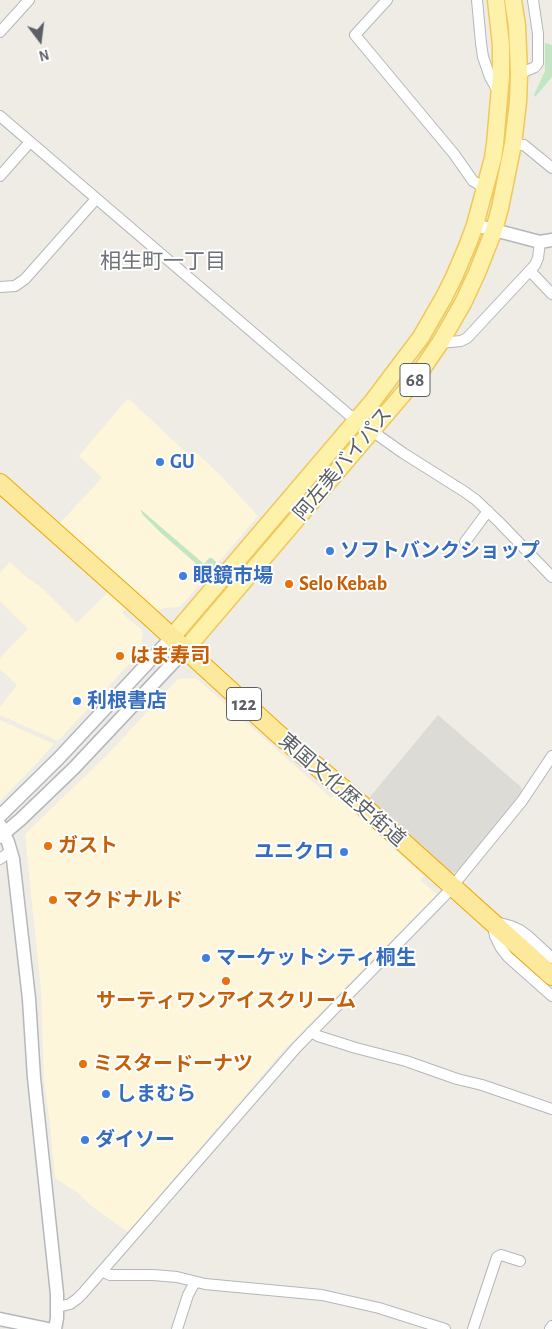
<!DOCTYPE html>
<html>
<head>
<meta charset="utf-8">
<style>
  body { margin:0 }
  #map { position:relative; width:552px; height:1329px; overflow:hidden; background:#eeece4; font-family:"Alegreya Sans",sans-serif }
  canvas { display:block }
  .north { position:absolute; left:15px; top:15px; width:50px; height:50px; -webkit-text-stroke:4px #fff; paint-order:stroke; rotate:165deg; font-size:14px; font-weight:700; line-height:20px; text-align:center; color:#5c6065 }
  .north::after { content:''; display:block; margin:auto; width:18px; height:22px; background:#5c6065; clip-path:polygon(50% 0,100% 100%,50% 72%,0 100%) }
</style>
</head>
<body>
<div id="map">
<canvas width="552" height="1329"></canvas>
<div class="north">N</div>
</div>
<script>
const g = document.querySelector('canvas').getContext('2d');
g.lineJoin = 'round';
function paint(path, color) {
  g.fillStyle = color;
  g.fill(path, 'evenodd');
}
function poly(rows) {
  const path = new Path2D();
  for (const r of rows) {
    path.moveTo(r[0], r[1]);
    for (let i = 2; i < r.length; i += 2) path.lineTo(r[i], r[i + 1]);
  }
  return path;
}
function trace(path, color, width, dash) {
  g.strokeStyle = color;
  g.lineWidth = width;
  g.lineCap = dash ? 'butt' : 'round';
  g.setLineDash(dash || []);
  g.stroke(path);
}
function drawText(font, color, halo, rows, align = 'center') {
  g.font = font + ' "Alegreya Sans","Noto Sans JP",sans-serif';
  g.lineWidth = 4;
  g.setLineDash([]);
  g.textBaseline = 'middle';
  g.strokeStyle = halo;
  g.fillStyle = color;
  for (const [text, x, y, turn = 0] of rows) {
    g.save();
    g.translate(x, y);
    g.rotate((+turn || 0) * Math.PI / 180);
    g.textAlign = isNaN(turn) ? turn : align;
    if (halo) g.strokeText(text, 0, 0);
    g.fillText(text, 0, 0);
    g.restore();
  }
}
paint(poly([
  [127,399,130,400,191,457,196,452,222,477,258,516,180,607,162,608,158,612,121,577,59,524,102,478,79,456],
  [10,562,25,576,42,588,77,623,108,592,127,608,122,613,143,631,141,651,58,741,0,715,0,707,17,685,0,669,0,658,28,629,0,601,0,573],
  [196,678,331,798,334,795,349,807,424,876,420,880,437,894,282,1052,128,1232,90,1205,78,1193,55,1178,50,1125,44,1080,41,990,25,835,27,832,105,757,178,679],
  [0,720,54,744,36,764,0,801]
]), '#fef6da');
paint(poly([
  [438,715,521,787,522,793,457,872,452,873,369,798]
]), '#dddbd6');
paint(poly([
  [545,43,552,45,552,77,535,97,534,95,545,71],
  [140,509,204,564,209,558,212,558,216,562,216,565,208,574,161,533,143,515]
]), '#c1e6c1');
const minor = poly([
  [387,0,355,35,454,154,473,181,485,188],
  [477,0,481,43,483,57,490,77,499,93],
  [0,32,29,0],
  [519,74,535,67,538,63,538,34,533,0],
  [0,116,348,414,403,453,465,492,476,500,499,522,552,577],
  [513,144,524,145,552,168],
  [0,176,30,142],
  [530,271,552,294],
  [0,287,15,286,25,279,96,199],
  [440,343,461,341,467,338,535,265,538,258,540,242],
  [465,542,488,511],
  [0,859,11,851],
  [552,958,528,936,520,930,511,926,492,921,495,936,501,948,508,957,552,996],
  [311,1032,318,1036,356,1048,406,1061,457,1079,482,1085,552,1109],
  [102,1271,110,1275,153,1275,177,1277,205,1284,322,1295,379,1308,445,1329],
  [58,1307,70,1304,77,1299,83,1293,296,1048,453,887,460,877,522,801,552,756],
  [177,1329,188,1295,195,1282],
  [473,1329,497,1257,501,1255,520,1261],
  [550,1329,552,1326]
]);
const tertiary = poly([
  [475,225,540,242,552,240],
  [0,816,59,758,172,637],
  [0,825,8,842,13,859,24,955,29,999,34,1078,57,1294,57,1318,55,1329],
  [0,837,21,819,74,768,185,650],
  [0,1319,48,1329]
]);
const primary = poly([
  [172,637,372,402,421,337,444,297,454,277,468,244,475,225,493,158,495,144,501,76,501,45,496,0],
  [185,650,403,394,418,375,440,343,463,303,477,273,494,230,500,208,513,144,518,102,519,74,517,26,513,0]
]);
const trunk = poly([
  [0,483,140,608,277,733,353,797,552,976]
]);
trace(minor, '#b4b7bb', 12);
trace(tertiary, '#b4b7bb', 15);
trace(primary, '#f0c85b', 19);
trace(trunk, '#f0a902', 20);
trace(minor, '#fff', 10);
trace(tertiary, '#fff', 12);
trace(primary, '#fef1a9', 16);
trace(trunk, '#fde99b', 18);
for (const [x, y, r, color] of [
  [160,462,5,"#3f7fe0"],
  [330,551,5,"#3f7fe0"],
  [183,576,5,"#3f7fe0"],
  [289,584,5,"#e8710a"],
  [120,656,5,"#e8710a"],
  [77,701,5,"#3f7fe0"],
  [48,846,5,"#e8710a"],
  [344,852,5,"#3f7fe0"],
  [53,900,5,"#e8710a"],
  [206,958,5,"#3f7fe0"],
  [226,981,5,"#e8710a"],
  [83,1064,5,"#e8710a"],
  [106,1094,5,"#3f7fe0"],
  [85,1140,5,"#3f7fe0"]
]) {
  const dot = new Path2D();
  dot.arc(x, y, r, 0, 2 * Math.PI);
  g.fillStyle = color;
  g.fill(dot);
  trace(dot, '#fff', 2);
}
for (const [x, y, w] of [
  [415,380,30],
  [244,704,35]
]) {
  const box = new Path2D();
  box.roundRect(x - w / 2, y - 16.5, w, 33, 4);
  g.fillStyle = '#fff';
  g.fill(box);
  trace(box, '#5c6065', 1);
}
drawText('bold 19px', '#5c6065', null, [
  ["68",415,380],
  ["122",244,704]
]);
drawText('bold 20px', '#366cbe', '#fff', [
  ["GU",170,462],
  ["ソフトバンクショップ",340,551],
  ["眼鏡市場",193,576],
  ["利根書店",87,701],
  ["ユニクロ",334,852,"right"],
  ["マーケットシティ桐生",216,958],
  ["しまむら",116,1094],
  ["ダイソー",95,1140]
], 'left');
drawText('20px', '#5c6065', '#fff', [
  ["阿左美バイパス",343,464,-50],
  ["東国文化歴史街道",342,790,41]
]);
drawText('bold 20px', '#c56008', '#fff', [
  ["Selo Kebab",299,584],
  ["はま寿司",130,656],
  ["ガスト",58,846],
  ["マクドナルド",63,900],
  ["サーティワンアイスクリーム",226,1001,"center"],
  ["ミスタードーナツ",93,1064]
], 'left');
drawText('21px', '#6d7277', '#fff', [
  ["相生町一丁目",163,262]
]);
</script>
</body>
</html>
